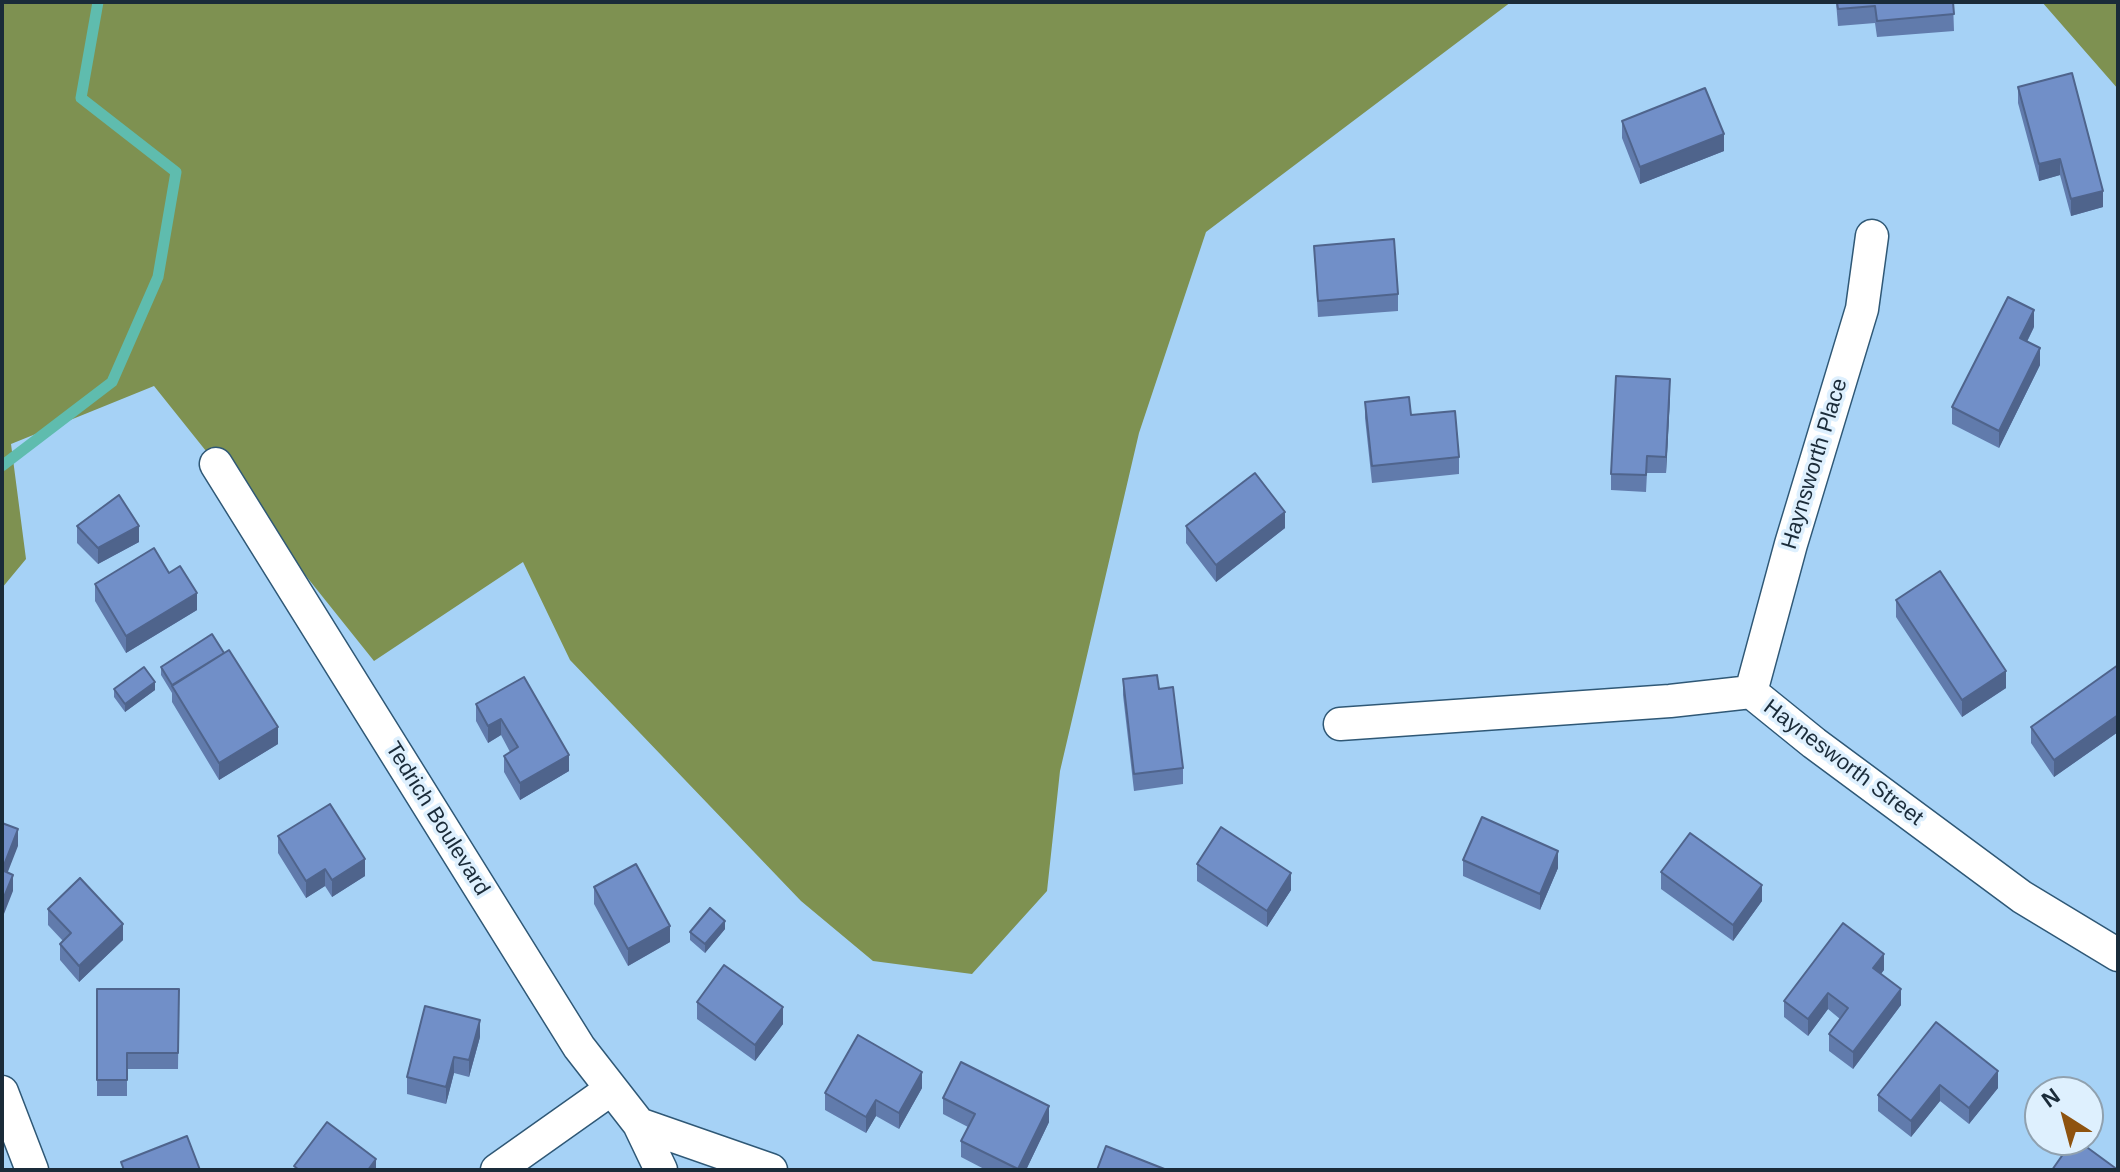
<!DOCTYPE html>
<html>
<head>
<meta charset="utf-8">
<style>
  body { margin:0 }
  #map { position:relative; width:2120px; height:1172px; overflow:hidden; background:#a6d2f6; font-family:Helvetica,sans-serif }
  canvas { display:block }
  .frame { position:absolute; inset:0; border:4px solid #1a2b39; pointer-events:none }
  .north { position:absolute; left:2024px; top:1076px; width:80px; height:80px; box-sizing:border-box; background:#def0fe; border:2px solid #90a1af; border-radius:50%; rotate:324deg; font-size:22px; font-weight:700; line-height:32px; text-align:center; color:#1a2b39 }
  .north::after { content:''; display:block; margin:auto; width:28px; height:36px; background:#8e530f; clip-path:polygon(50% 0,100% 100%,50% 72%,0 100%) }
</style>
</head>
<body>
<div id="map">
<canvas width="2120" height="1172"></canvas>
<div class="frame"></div>
<div class="north">N</div>
</div>
<script>
const g = document.querySelector('canvas').getContext('2d');
g.lineJoin = 'round';
function paint(path, color) {
  g.fillStyle = color;
  g.fill(path, 'evenodd');
}
function poly(rows) {
  const path = new Path2D();
  for (const r of rows) {
    path.moveTo(r[0], r[1]);
    for (let i = 2; i < r.length; i += 2) path.lineTo(r[i], r[i + 1]);
  }
  return path;
}
function trace(path, color, width, dash) {
  g.strokeStyle = color;
  g.lineWidth = width;
  g.lineCap = dash ? 'butt' : 'round';
  g.setLineDash(dash || []);
  g.stroke(path);
}
function drawText(font, color, halo, rows, align = 'center') {
  g.font = font + ' Helvetica,sans-serif';
  g.lineWidth = 7;
  g.setLineDash([]);
  g.textBaseline = 'middle';
  g.strokeStyle = halo;
  g.fillStyle = color;
  for (const [text, x, y, turn = 0] of rows) {
    g.save();
    g.translate(x, y);
    g.rotate((+turn || 0) * Math.PI / 180);
    g.textAlign = isNaN(turn) ? turn : align;
    if (halo) g.strokeText(text, 0, 0);
    g.fillText(text, 0, 0);
    g.restore();
  }
}
paint(poly([
  [2,2,1511,2,1206,232,1139,433,1060,771,1047,891,972,974,873,961,801,901,570,660,523,562,374,661,154,386,11,444,26,559,2,588],
  [2042,2,2118,2,2118,89]
]), '#7e9151');
trace(poly([
  [2,466,112,382,158,277,176,172,81,98,98,2]
]), '#5fbcae', 11);
const street = poly([
  [216,464,579,1047,639,1124,661,1170],
  [1751,692,1791,544,1862,309,1872,236],
  [1340,724,1670,701,1751,692,1814,743,2022,897,2118,955],
  [2,1092,32,1170],
  [639,1124,771,1170],
  [497,1170,610,1090]
]);
trace(street, '#2f5876', 35);
trace(street, '#fff', 32);
paint(poly([
  [1836,2,1953,2,1954,31,1877,37,1875,23,1838,26],
  [2018,87,2103,207,2071,216,2060,175,2039,181,2018,103],
  [1622,121,1724,151,1640,184,1622,138],
  [1314,246,1398,294,1398,311,1318,317],
  [2034,327,2027,342,2040,365,1999,448,1952,424,1952,407],
  [1670,396,1666,473,1647,473,1646,492,1611,490,1611,474],
  [1365,402,1459,457,1459,474,1372,483,1365,418],
  [77,526,139,542,98,564,77,543],
  [1186,526,1285,528,1216,582,1186,543],
  [169,573,197,610,126,653,95,601,95,584],
  [1896,600,2006,688,1962,717,1896,617],
  [2118,665,2118,732,2054,777,2031,743,2031,727],
  [161,667,278,744,219,780,172,702,172,693,161,675],
  [524,677,569,771,520,800,504,772,504,756,510,752,501,735,488,743,476,721,476,704],
  [1123,679,1159,689,1183,768,1183,784,1134,791,1123,695],
  [114,689,155,690,125,712,114,697],
  [278,836,365,876,332,897,325,886,306,898,278,853],
  [1463,860,1558,868,1540,910,1463,876],
  [1197,864,1291,890,1267,927,1197,881],
  [1661,872,1762,901,1733,941,1661,889],
  [594,887,670,942,628,966,594,904],
  [48,909,123,940,79,982,60,960,60,944,63,941,48,925],
  [725,929,705,953,690,940,690,932],
  [1884,970,1881,974,1901,1005,1853,1069,1829,1051,1829,1034,1840,1019,1828,1009,1808,1036,1784,1017,1784,1001],
  [97,989,179,989,178,1069,127,1069,127,1096,97,1096],
  [697,1002,783,1024,755,1061,697,1019],
  [480,1037,469,1077,454,1073,446,1104,407,1094,407,1077],
  [1998,1071,1998,1088,1969,1124,1940,1101,1911,1137,1878,1111,1878,1095],
  [922,1088,899,1129,876,1116,866,1133,825,1110,825,1093],
  [943,1098,1049,1122,1026,1170,986,1170,961,1157,961,1141,968,1127,943,1114]
]), '#617bac');
paint(poly([
  [1724,134,1724,151,1640,184,1640,167],
  [2060,159,2060,175,2039,181,2039,164],
  [2103,191,2103,207,2071,216,2071,199],
  [2034,310,2034,327,2020,355,2020,338],
  [2040,348,2040,365,1999,448,1999,431],
  [1670,379,1670,396,1666,473,1666,457],
  [1285,512,1285,528,1216,582,1216,565],
  [139,526,139,542,98,564,98,548],
  [197,593,197,610,126,653,126,636],
  [2006,671,2006,688,1962,717,1962,700],
  [155,682,155,690,125,712,125,704],
  [2118,715,2118,732,2054,777,2054,760],
  [501,719,501,735,488,743,488,726],
  [278,727,278,744,219,780,219,763],
  [569,755,569,771,520,800,520,783],
  [18,829,18,846,2,887,2,870],
  [1558,851,1558,868,1540,910,1540,894],
  [365,859,365,876,332,897,332,880],
  [325,869,325,886,306,898,306,881],
  [1291,873,1291,890,1267,927,1267,911],
  [13,875,13,891,2,919,2,902],
  [1762,885,1762,901,1733,941,1733,925],
  [725,921,725,929,705,953,705,944],
  [123,924,123,940,79,982,79,966],
  [670,926,670,942,628,966,628,949],
  [1884,954,1884,970,1873,984,1873,968],
  [1901,989,1901,1005,1853,1069,1853,1052],
  [1828,993,1828,1009,1808,1036,1808,1019],
  [783,1007,783,1024,755,1061,755,1045],
  [480,1020,480,1037,469,1077,469,1060],
  [454,1057,454,1073,446,1104,446,1087],
  [1998,1071,1998,1088,1969,1124,1969,1108],
  [922,1072,922,1088,899,1129,899,1113],
  [1940,1085,1940,1101,1911,1137,1911,1121],
  [876,1100,876,1116,866,1133,866,1117],
  [1049,1106,1049,1122,1026,1170,1018,1170],
  [376,1159,376,1170,368,1170]
]), '#4f648c');
const building = poly([
  [1837,2,1953,2,1954,14,1877,21,1875,6,1838,9,1837,2],
  [2072,73,2103,191,2071,199,2060,159,2039,164,2018,87,2072,73],
  [1705,88,1724,134,1640,167,1622,121,1705,88],
  [1394,239,1398,294,1318,301,1314,246,1394,239],
  [2008,297,2034,310,2020,338,2040,348,1999,431,1952,407,2008,297],
  [1616,376,1670,379,1666,457,1647,456,1646,475,1611,474,1616,376],
  [1409,397,1411,415,1455,411,1459,457,1372,466,1365,402,1409,397],
  [1255,473,1285,512,1216,565,1186,526,1255,473],
  [119,495,139,526,98,548,77,526,119,495],
  [154,548,169,573,180,566,197,593,126,636,95,584,154,548],
  [1940,571,2006,671,1962,700,1896,600,1940,571],
  [212,634,224,653,172,685,161,667,212,634],
  [229,650,278,727,219,763,172,686,229,650],
  [2118,665,2118,715,2054,760,2031,727,2118,665],
  [144,667,155,682,125,704,114,689,144,667],
  [1157,675,1159,689,1173,687,1183,768,1134,774,1123,679,1157,675],
  [524,677,569,755,520,783,504,756,518,747,501,719,488,726,476,704,524,677],
  [330,804,365,859,332,880,325,869,306,881,278,836,330,804],
  [1482,817,1558,851,1540,894,1463,860,1482,817],
  [2,823,18,829,2,870,13,875,2,902,2,823],
  [1221,827,1291,873,1267,911,1197,864,1221,827],
  [1690,833,1762,885,1733,925,1661,872,1690,833],
  [636,864,670,926,628,949,594,887,636,864],
  [80,878,123,924,79,966,60,944,71,933,48,909,80,878],
  [710,908,725,921,705,944,690,932,710,908],
  [1843,923,1884,954,1873,968,1901,989,1853,1052,1829,1034,1848,1008,1828,993,1808,1019,1784,1001,1843,923],
  [724,965,783,1007,755,1045,697,1002,724,965],
  [97,989,179,989,178,1053,127,1053,127,1080,97,1080,97,989],
  [425,1006,480,1020,469,1060,454,1057,446,1087,407,1077,425,1006],
  [1936,1022,1998,1071,1969,1108,1940,1085,1911,1121,1878,1095,1936,1022],
  [858,1035,922,1072,899,1113,876,1100,866,1117,825,1093,858,1035],
  [961,1062,1049,1106,1018,1169,961,1141,975,1114,943,1098,961,1062],
  [327,1122,376,1159,368,1170,299,1170,294,1166,327,1122],
  [187,1136,200,1170,124,1170,121,1162,187,1136],
  [2073,1140,2077,1140,2118,1170,2052,1170,2073,1140],
  [1106,1146,1167,1170,1097,1170,1106,1146]
]);
paint(building, '#718fc8');
trace(building, '#4f648c', 2);
drawText('22px', '#1a2b39', '#def0fe', [
  ["Haynsworth Place",1815,464,-73],
  ["Haynesworth Street",1843,763,37],
  ["Tedrich Boulevard",437,819,58]
]);
</script>
</body>
</html>
